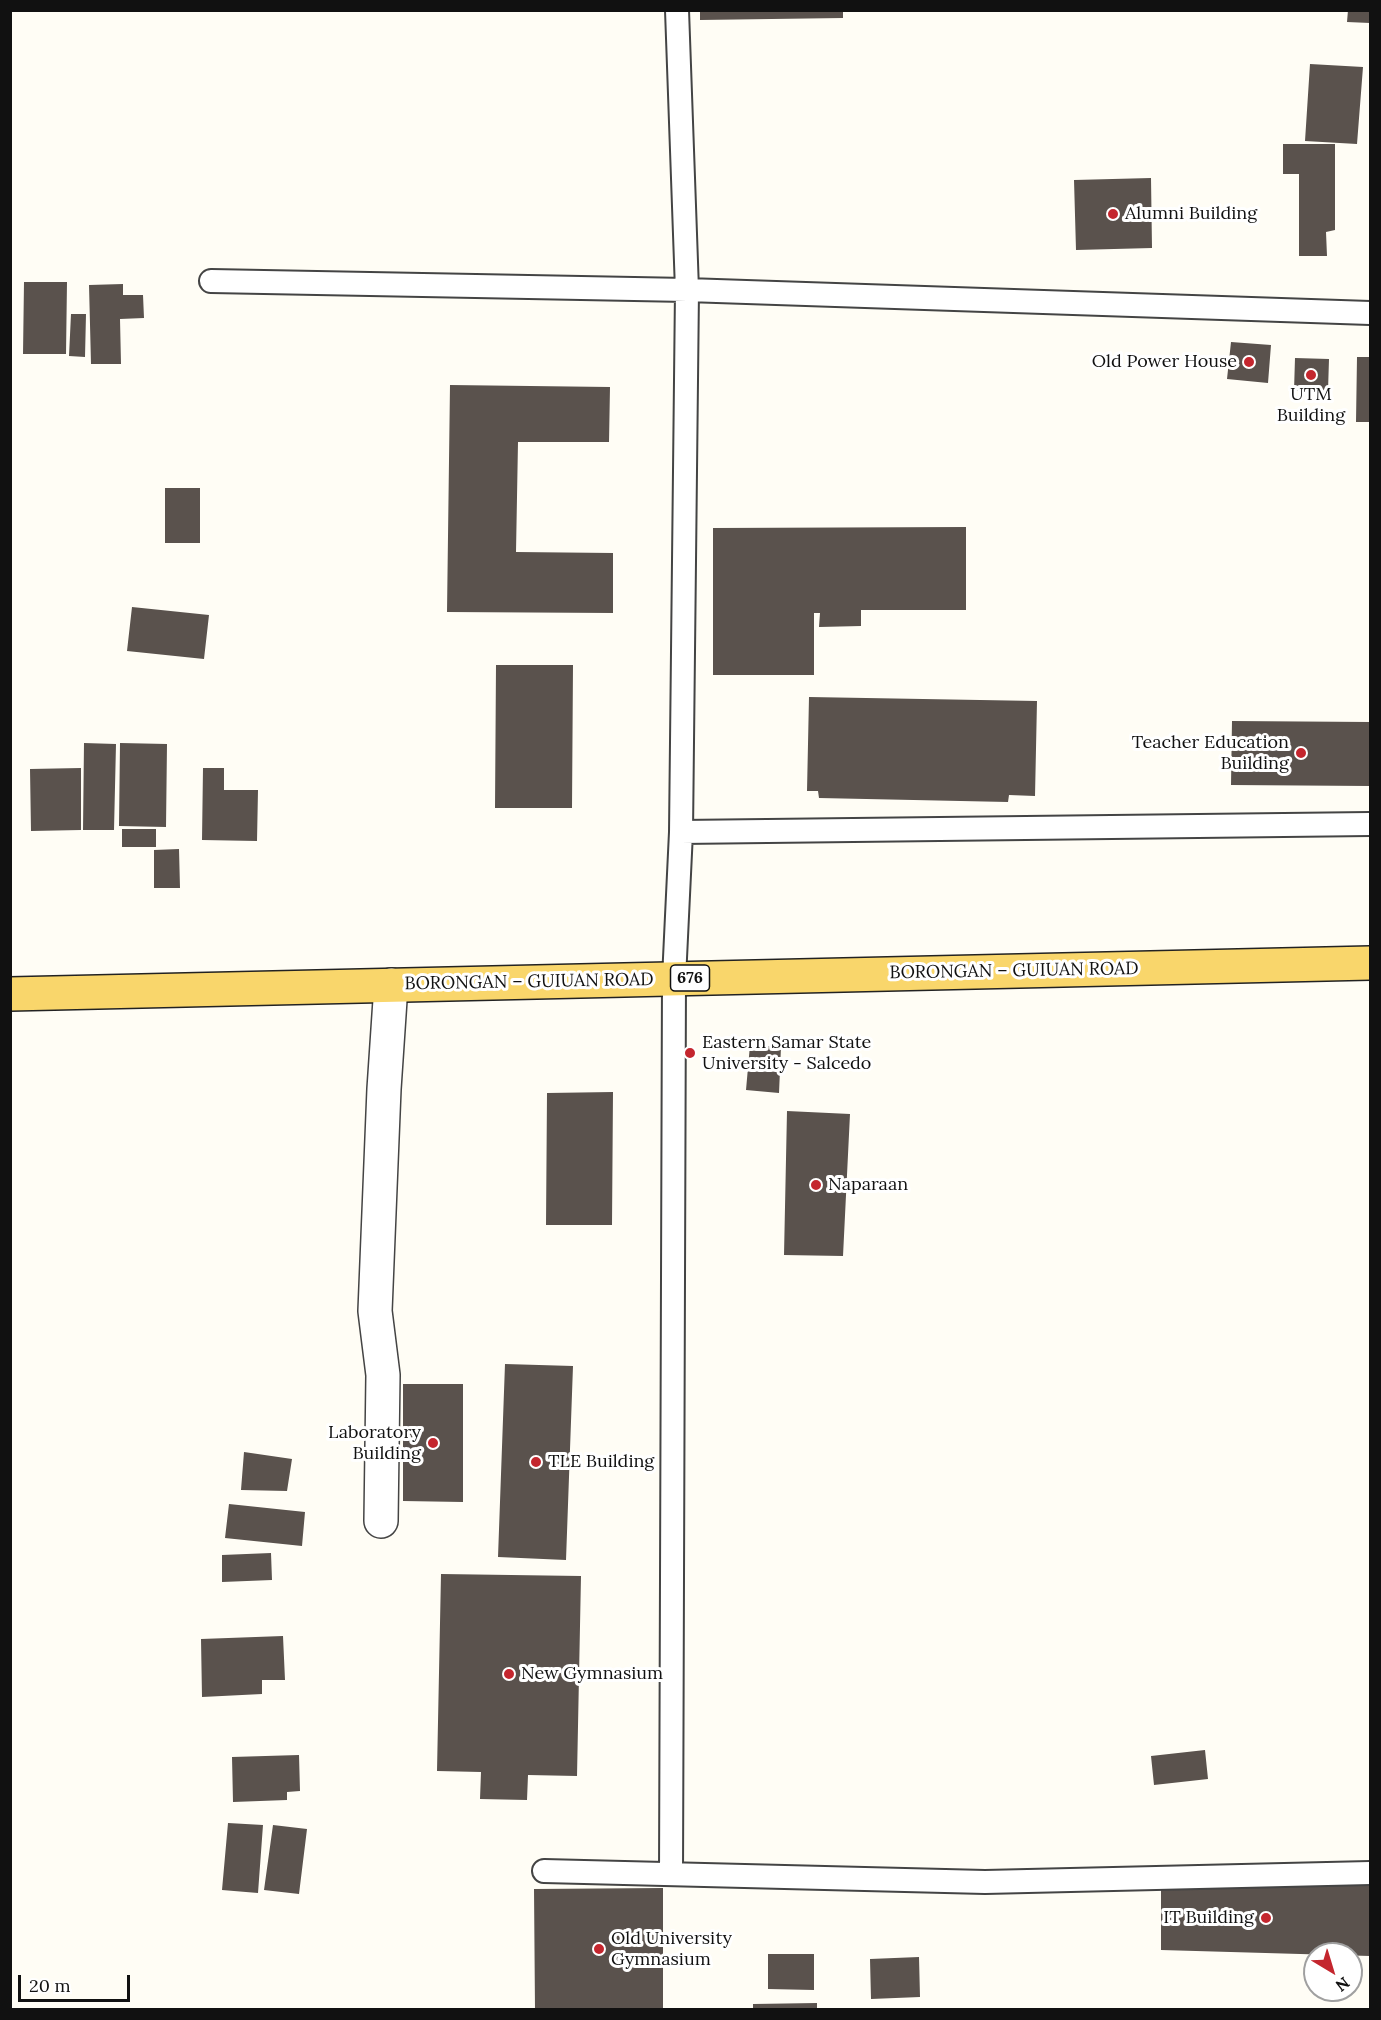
<!DOCTYPE html>
<html>
<head>
<meta charset="utf-8">
<style>
  body { margin:0 }
  #map { position:relative; width:1381px; height:2020px; overflow:hidden; background:#fffdf5; font-family:Lora,serif }
  canvas { display:block }
  .frame { position:absolute; inset:0; border:12px solid #111; pointer-events:none }
  .north { position:absolute; left:1303px; top:1942px; width:60px; height:60px; box-sizing:border-box; background:#fff; border:2px solid #a0a0a0; border-radius:50%; rotate:142deg; font-size:16px; font-weight:700; line-height:24px; text-align:center; color:#111 }
  .north::after { content:''; display:block; margin:auto; width:21px; height:27px; background:#c4262e; clip-path:polygon(50% 0,100% 100%,50% 72%,0 100%) }
  .scale { position:absolute; left:18px; top:1975px; width:112px; height:27px; box-sizing:border-box; border:3px solid #111; border-top:0; padding-left:8px; font-size:18px; line-height:21px; white-space:nowrap; color:#111; -webkit-text-stroke:4px #fff; paint-order:stroke }
</style>
</head>
<body>
<div id="map">
<canvas width="1381" height="2020"></canvas>
<div class="frame"></div>
<div class="north">N</div>
<div class="scale">20 m</div>
</div>
<script>
const g = document.querySelector('canvas').getContext('2d');
g.lineJoin = 'round';
function paint(path, color) {
  g.fillStyle = color;
  g.fill(path, 'evenodd');
}
function poly(rows) {
  const path = new Path2D();
  for (const r of rows) {
    path.moveTo(r[0], r[1]);
    for (let i = 2; i < r.length; i += 2) path.lineTo(r[i], r[i + 1]);
  }
  return path;
}
function trace(path, color, width, dash) {
  g.strokeStyle = color;
  g.lineWidth = width;
  g.lineCap = dash ? 'butt' : 'round';
  g.setLineDash(dash || []);
  g.stroke(path);
}
function drawText(font, color, halo, rows, align = 'center') {
  g.font = font + ' Lora,serif';
  g.lineWidth = 6;
  g.setLineDash([]);
  g.textBaseline = 'middle';
  g.strokeStyle = halo;
  g.fillStyle = color;
  for (const [text, x, y, turn = 0] of rows) {
    g.save();
    g.translate(x, y);
    g.rotate((+turn || 0) * Math.PI / 180);
    g.textAlign = isNaN(turn) ? turn : align;
    if (halo) g.strokeText(text, 0, 0);
    g.fillText(text, 0, 0);
    g.restore();
  }
}
paint(poly([
  [700,10,843,10,843,18,700,20],
  [1348,10,1370,10,1370,23,1347,22],
  [1310,64,1363,67,1357,144,1305,141],
  [1283,144,1335,144,1335,230,1326,232,1327,256,1299,256,1299,174,1283,174],
  [1151,178,1152,248,1076,250,1074,180],
  [24,282,67,282,66,354,23,354],
  [123,284,123,295,143,295,144,318,120,319,121,364,91,364,89,285],
  [71,314,86,314,85,357,69,356],
  [1231,342,1271,345,1268,383,1227,379],
  [1357,357,1370,357,1370,422,1356,422],
  [1295,358,1329,359,1328,391,1294,391],
  [450,385,610,387,609,442,518,442,516,552,613,553,613,613,447,612],
  [165,488,200,488,200,543,165,543],
  [966,527,966,610,861,610,861,626,819,627,820,613,814,613,814,675,713,675,713,528],
  [132,607,209,615,204,659,127,651],
  [496,665,573,665,572,808,495,808],
  [809,697,1037,701,1035,796,1009,795,1008,802,819,798,818,791,807,791],
  [1232,721,1370,722,1370,786,1231,785],
  [84,743,116,744,114,830,83,830],
  [120,743,167,744,166,827,119,826],
  [81,768,81,830,31,831,30,769],
  [203,768,224,768,224,790,258,790,257,841,202,840],
  [122,829,156,829,156,847,122,847],
  [179,849,180,888,154,888,154,850],
  [750,1045,781,1047,779,1093,746,1090],
  [613,1092,612,1225,546,1225,547,1093],
  [787,1111,850,1114,843,1256,784,1255],
  [505,1364,573,1366,566,1560,498,1557],
  [403,1384,463,1384,463,1502,403,1501],
  [244,1452,292,1459,287,1491,241,1490],
  [229,1504,305,1512,302,1546,225,1538],
  [271,1553,272,1580,222,1582,222,1555],
  [441,1574,581,1576,577,1776,528,1775,527,1800,480,1799,481,1772,437,1771],
  [283,1636,285,1680,262,1680,262,1694,202,1697,201,1639],
  [1205,1750,1208,1779,1154,1785,1151,1756],
  [299,1755,300,1791,287,1792,287,1800,233,1802,232,1757],
  [228,1823,263,1825,258,1893,222,1890],
  [273,1825,307,1829,299,1894,264,1890],
  [1370,1885,1370,1956,1161,1950,1161,1887],
  [663,1888,663,2010,535,2010,534,1889],
  [768,1954,814,1954,814,1990,768,1989],
  [919,1957,920,1997,871,1999,870,1959],
  [817,2003,817,2010,753,2010,753,2004]
]), '#5a524d');
const lane = poly([
  [677,10,687,290,681,832,1370,824],
  [211,281,687,290,1370,313],
  [544,1871,985,1882,1370,1873],
  [671,1874,674,979,681,832]
]);
const street = poly([
  [381,1521,383,1375,375,1311,384,1089,391,985]
]);
const primary = poly([
  [10,994,1370,963]
]);
trace(lane, '#444', 26);
trace(street, '#444', 36);
trace(primary, '#222', 36);
trace(lane, '#fff', 22);
trace(street, '#fff', 33);
trace(primary, '#f9d66b', 33);
for (const [x, y, r, color] of [
  [1113,214,6,"#c4262e"],
  [1249,362,6,"#c4262e"],
  [1311,375,6,"#c4262e"],
  [1301,753,6,"#c4262e"],
  [690,1053,6,"#c4262e"],
  [816,1185,6,"#c4262e"],
  [433,1443,6,"#c4262e"],
  [536,1462,6,"#c4262e"],
  [509,1674,6,"#c4262e"],
  [1266,1918,6,"#c4262e"],
  [599,1949,6,"#c4262e"]
]) {
  const dot = new Path2D();
  dot.arc(x, y, r, 0, 2 * Math.PI);
  g.fillStyle = color;
  g.fill(dot);
  trace(dot, '#fff', 2);
}
for (const [x, y, w] of [
  [690,978,39]
]) {
  const box = new Path2D();
  box.roundRect(x - w / 2, y - 13, w, 26, 4.5);
  g.fillStyle = '#fff';
  g.fill(box);
  trace(box, '#111', 1.5);
}
drawText('bold 16px', '#111', null, [
  ["676",690,978]
]);
drawText('18px', '#111', '#fff', [
  ["Alumni Building",1125,214],
  ["Old Power House",1237,362,"right"],
  ["UTM",1311,395,"center"],
  ["Building",1311,416,"center"],
  ["Teacher Education",1289,743,"right"],
  ["Building",1289,764,"right"],
  ["Eastern Samar State",702,1043],
  ["University - Salcedo",702,1064],
  ["Naparaan",828,1185],
  ["Laboratory",421,1433,"right"],
  ["Building",421,1454,"right"],
  ["TLE Building",548,1462],
  ["New Gymnasium",521,1674],
  ["IT Building",1254,1918,"right"],
  ["Old University",611,1939],
  ["Gymnasium",611,1960]
], 'left');
drawText('18px', '#111', '#fff', [
  ["BORONGAN – GUIUAN ROAD",1014,971,-1],
  ["BORONGAN – GUIUAN ROAD",529,982,-1]
]);
</script>
</body>
</html>
